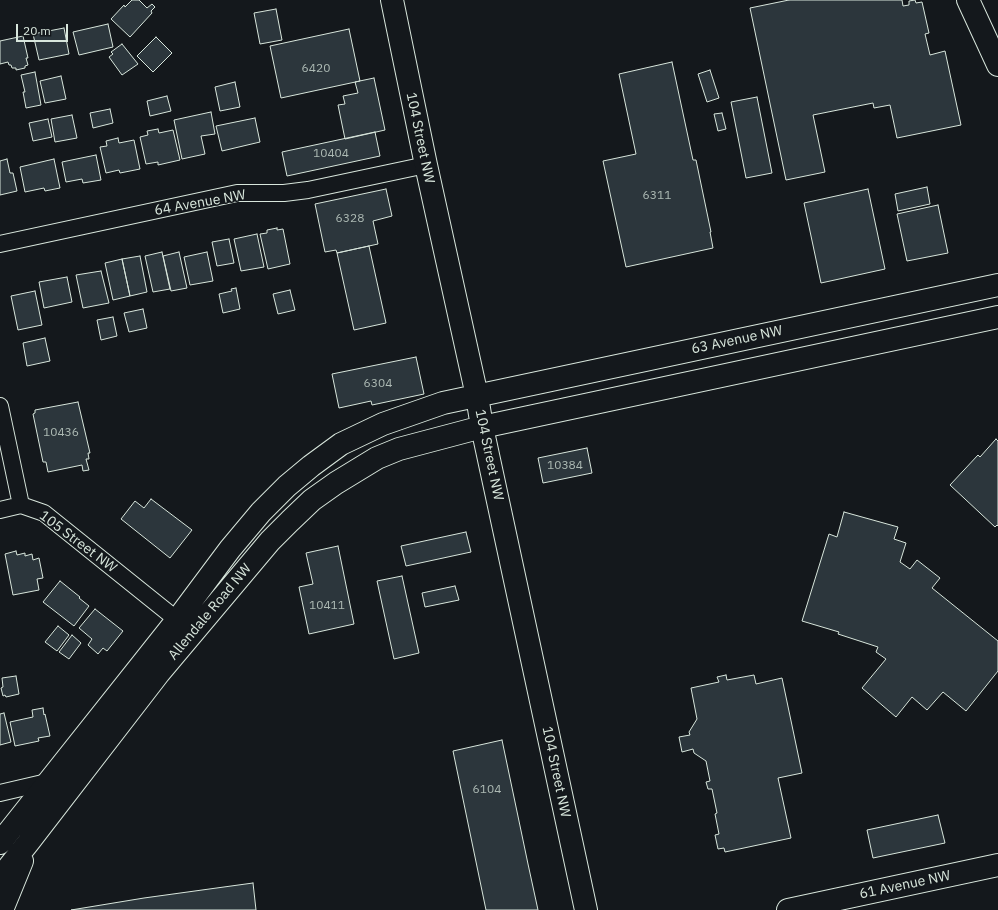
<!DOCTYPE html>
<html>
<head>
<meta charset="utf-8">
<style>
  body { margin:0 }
  #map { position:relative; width:998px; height:910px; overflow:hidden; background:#14181c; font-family:"IBM Plex Sans",sans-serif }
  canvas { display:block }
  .scale { position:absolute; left:16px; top:24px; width:52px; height:18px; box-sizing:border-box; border:2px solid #d8e6dc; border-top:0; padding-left:5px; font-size:12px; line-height:14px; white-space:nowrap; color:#d8e6dc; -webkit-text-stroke:3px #14181c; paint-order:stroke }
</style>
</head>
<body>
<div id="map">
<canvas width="998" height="910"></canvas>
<div class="scale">20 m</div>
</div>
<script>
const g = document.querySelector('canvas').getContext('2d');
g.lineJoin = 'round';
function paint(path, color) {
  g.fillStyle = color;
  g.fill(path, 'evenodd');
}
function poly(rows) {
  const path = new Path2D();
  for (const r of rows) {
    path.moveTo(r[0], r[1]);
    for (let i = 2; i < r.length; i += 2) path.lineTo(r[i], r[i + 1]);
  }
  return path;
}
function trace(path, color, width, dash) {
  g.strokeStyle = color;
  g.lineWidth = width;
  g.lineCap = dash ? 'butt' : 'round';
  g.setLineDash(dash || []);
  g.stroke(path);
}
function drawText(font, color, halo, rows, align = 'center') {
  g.font = font + ' "IBM Plex Sans",sans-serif';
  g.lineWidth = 3;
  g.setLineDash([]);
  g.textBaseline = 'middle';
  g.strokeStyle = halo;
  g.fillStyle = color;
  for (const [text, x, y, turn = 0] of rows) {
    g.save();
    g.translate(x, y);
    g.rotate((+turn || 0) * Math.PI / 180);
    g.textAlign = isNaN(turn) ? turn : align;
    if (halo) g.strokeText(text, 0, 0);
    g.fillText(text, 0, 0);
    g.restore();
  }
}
const building = poly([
  [132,0,139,0,147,8,152,4,155,7,151,11,152,13,130,37,111,19,124,5,125,7,132,0],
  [789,0,902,0,903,6,909,5,909,1,915,0,916,3,922,2,929,33,925,34,930,55,945,51,961,125,897,138,890,105,874,108,873,103,813,115,825,172,786,180,750,8,789,0],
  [276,9,282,40,260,44,254,13,276,9],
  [108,24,113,47,79,55,73,32,108,24],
  [64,28,69,54,39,60,33,34,64,28],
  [349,29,360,81,281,98,270,46,349,29],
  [23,36,28,58,26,58,28,65,25,66,25,68,16,70,16,68,12,68,11,65,9,65,8,62,0,64,0,41,23,36],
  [156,37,172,53,153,72,137,56,156,37],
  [122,44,138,64,122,75,109,57,113,54,111,52,122,44],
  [672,62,693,160,696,160,711,232,710,232,713,248,626,267,603,161,636,154,619,74,672,62],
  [710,70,719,98,707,102,698,74,710,70],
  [35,72,41,105,26,108,23,92,25,92,21,75,35,72],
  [61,76,66,99,45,103,40,81,61,76],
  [374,78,385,130,345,139,338,105,345,104,343,96,358,93,355,82,374,78],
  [235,82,240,107,220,111,215,87,235,82],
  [167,96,171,111,150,116,147,101,167,96],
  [757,97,772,173,746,178,731,102,757,97],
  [110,109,113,123,93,128,90,113,110,109],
  [211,112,215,134,201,136,205,154,182,159,174,120,211,112],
  [722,113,726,129,718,131,714,114,722,113],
  [72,115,77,138,55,142,51,119,72,115],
  [255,118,260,142,222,151,216,126,255,118],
  [48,119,52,137,33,141,29,123,48,119],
  [158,129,159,133,173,130,180,160,158,165,158,162,146,164,140,137,148,135,147,131,158,129],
  [375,132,380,156,287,176,282,152,375,132],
  [118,138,119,143,134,140,140,169,120,173,119,170,106,173,100,147,107,146,106,141,118,138],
  [96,155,101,180,83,183,82,179,66,182,62,162,96,155],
  [7,159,10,173,13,173,17,191,0,195,0,161,7,159],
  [54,159,60,188,45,191,44,188,25,192,20,167,54,159],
  [927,187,930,204,898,211,895,194,927,187],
  [386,189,392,216,373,221,378,244,337,253,336,250,325,252,315,204,386,189],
  [868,189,885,269,821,283,804,203,868,189],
  [938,205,948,253,907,261,897,214,938,205],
  [277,228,277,230,283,229,290,264,268,269,260,234,267,233,267,230,277,228],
  [257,234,264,267,241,271,234,239,257,234],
  [229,239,234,263,217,266,212,242,229,239],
  [369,246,386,323,354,330,337,253,369,246],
  [162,252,170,289,153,292,145,256,162,252],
  [179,252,187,288,171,291,163,256,179,252],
  [207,252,213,281,190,285,184,257,207,252],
  [140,256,147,292,130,296,122,259,140,256],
  [122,259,130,296,113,300,105,263,122,259],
  [101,271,109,303,83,308,76,275,101,271],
  [67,277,72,302,44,308,39,282,67,277],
  [236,288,240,309,223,313,219,294,232,291,231,289,236,288],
  [290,290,295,310,278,314,273,294,290,290],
  [35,291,42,325,18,330,11,296,35,291],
  [143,309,147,328,129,332,124,313,143,309],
  [113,317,117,336,101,340,97,320,113,317],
  [45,338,50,361,27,366,23,343,45,338],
  [416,357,424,394,372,405,371,401,339,408,332,374,416,357],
  [78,402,90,453,88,453,89,459,86,459,89,470,83,471,82,465,48,472,46,462,43,462,33,414,35,413,35,410,78,402],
  [996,439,998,441,998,526,997,525,995,527,950,485,978,455,980,457,996,439],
  [587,448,592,473,543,483,538,458,587,448],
  [151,499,192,530,170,558,121,519,135,501,144,508,151,499],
  [844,512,898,527,894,539,906,543,900,562,910,569,917,560,940,578,932,588,998,641,998,671,966,711,943,692,927,710,912,697,896,717,862,688,886,659,876,652,878,647,838,634,839,632,802,621,829,534,837,537,844,512],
  [466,532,471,552,406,566,401,546,466,532],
  [338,546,354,624,309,634,299,587,313,584,306,553,338,546],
  [16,551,17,555,25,553,25,556,32,554,33,560,39,558,43,578,37,579,39,590,13,595,5,554,16,551],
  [402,576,419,653,394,659,377,581,402,576],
  [60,581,80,597,79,598,89,606,74,626,43,602,60,581],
  [455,586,459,600,425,607,422,593,455,586],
  [95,609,123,631,107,651,103,648,98,654,88,645,92,639,79,628,95,609],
  [58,626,69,635,57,651,45,642,58,626],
  [72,635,81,643,69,659,59,652,72,635],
  [726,675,727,680,754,675,756,684,782,678,802,773,778,778,791,838,725,852,724,848,718,849,715,835,719,834,715,814,717,813,712,789,708,789,706,782,710,781,706,761,694,753,693,749,682,752,679,737,690,735,689,732,697,719,691,688,719,682,717,677,726,675],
  [16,676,19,694,6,697,5,695,3,696,1,688,3,687,2,678,16,676],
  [43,708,44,715,45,714,50,736,38,738,39,741,15,746,10,722,33,717,32,710,43,708],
  [4,713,11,742,0,745,0,714,4,713],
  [502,740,528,864,538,910,486,910,453,751,502,740],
  [938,815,945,843,873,858,867,830,938,815],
  [253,883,256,910,71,910,144,898,253,883]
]);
paint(building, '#2c363c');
trace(building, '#d8e6dc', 1);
const street = poly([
  [0,244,237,193,284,193,308,190,426,165],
  [0,406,21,505,44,513,186,627],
  [0,510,21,505],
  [0,793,47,782]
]);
const secondary = poly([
  [392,0,426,165,477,396,482,427,586,910],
  [968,0,998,65],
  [0,843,177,620,230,549,261,512,287,486,311,466,341,444,383,424,443,403,998,285],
  [0,878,28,843,159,673,270,541,290,521,312,500,336,483,377,458,399,449,482,427,998,317],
  [2,910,22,861],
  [788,910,998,865]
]);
trace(street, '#d8e6dc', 18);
trace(secondary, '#d8e6dc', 24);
trace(street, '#14181c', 16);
trace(secondary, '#14181c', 22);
drawText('12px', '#adbab4', null, [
  ["6420",316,69],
  ["10404",331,154],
  ["6311",657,196],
  ["6328",350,219],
  ["6304",378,384],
  ["10436",61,433],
  ["10384",565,466],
  ["10411",327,606],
  ["6104",487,790]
]);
drawText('14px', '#d8e6dc', '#14181c', [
  ["104 Street NW",420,138,78],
  ["64 Avenue NW",200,203,-10],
  ["63 Avenue NW",737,340,-12],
  ["104 Street NW",489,455,78],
  ["105 Street NW",78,542,37],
  ["Allendale Road NW",210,612,-50],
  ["104 Street NW",556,772,78],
  ["61 Avenue NW",905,885,-12]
]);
</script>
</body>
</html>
